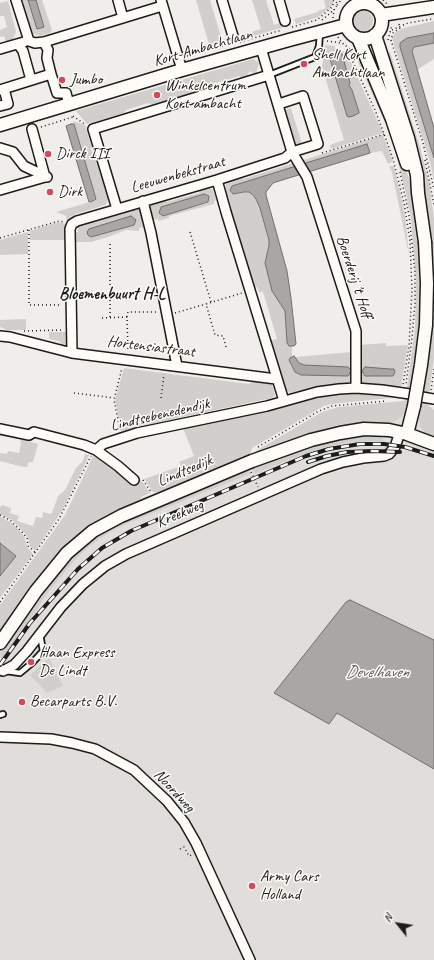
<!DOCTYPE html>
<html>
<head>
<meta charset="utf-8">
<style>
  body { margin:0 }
  #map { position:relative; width:434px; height:960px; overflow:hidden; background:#f0eeea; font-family:Caveat,sans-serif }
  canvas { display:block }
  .north { position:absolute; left:378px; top:904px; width:40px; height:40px; -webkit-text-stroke:3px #fdfcf7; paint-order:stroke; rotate:300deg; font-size:11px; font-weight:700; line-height:16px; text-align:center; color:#1c1c1c }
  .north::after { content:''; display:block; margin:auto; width:14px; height:18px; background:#1c1c1c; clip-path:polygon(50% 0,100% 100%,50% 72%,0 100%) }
</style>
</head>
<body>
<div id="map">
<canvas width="434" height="960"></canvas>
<div class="north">N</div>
</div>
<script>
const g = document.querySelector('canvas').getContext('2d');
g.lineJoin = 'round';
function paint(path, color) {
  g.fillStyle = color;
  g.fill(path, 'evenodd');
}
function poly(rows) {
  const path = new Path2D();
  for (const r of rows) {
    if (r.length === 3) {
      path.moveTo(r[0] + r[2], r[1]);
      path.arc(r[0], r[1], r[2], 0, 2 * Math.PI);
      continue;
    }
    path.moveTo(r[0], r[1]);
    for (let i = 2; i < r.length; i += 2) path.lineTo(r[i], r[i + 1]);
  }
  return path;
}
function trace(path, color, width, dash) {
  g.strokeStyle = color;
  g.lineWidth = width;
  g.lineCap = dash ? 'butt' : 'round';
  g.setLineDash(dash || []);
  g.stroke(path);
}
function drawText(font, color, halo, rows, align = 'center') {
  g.font = font + ' Caveat,sans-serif';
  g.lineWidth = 3;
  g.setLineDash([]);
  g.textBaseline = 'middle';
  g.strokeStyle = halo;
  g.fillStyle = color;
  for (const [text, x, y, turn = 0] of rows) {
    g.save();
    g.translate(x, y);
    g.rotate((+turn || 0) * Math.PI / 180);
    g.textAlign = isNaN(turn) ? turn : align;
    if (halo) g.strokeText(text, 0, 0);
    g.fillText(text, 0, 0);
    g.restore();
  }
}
paint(poly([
  [397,407,434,428,434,960,0,960,0,627,81,519]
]), '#e0deda');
paint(poly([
  [21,0,28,0,37,28,44,27,36,0,42,0,52,30,50,33,40,36,31,33],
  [196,0,210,0,222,40,238,36,240,40,196,52,195,49,209,44],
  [252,0,266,0,274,25,290,20,291,25,243,39,242,35,261,29],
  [324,0,332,0,333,3,331,7,318,17,296,24,294,19,318,12,318,11,326,8],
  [8,1,16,32,13,39,6,42,4,36,0,37,0,30,7,27,4,16,0,16,0,3],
  [362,21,11],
  [434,21,434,33,410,38,400,43,400,47,434,158,434,181,430,162,392,38,396,32,404,28],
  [434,43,434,59,417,70,412,51,414,47],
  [325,45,334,46,338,53,330,56,330,59,347,116,348,117,359,113,359,112,352,90,349,85,350,83,339,48,347,54,383,133,331,149,330,145,344,140,322,67],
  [390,52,421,150,429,183,434,218,434,359,429,393,423,392,430,347,432,312,432,260,384,54],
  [253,59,258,62,259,64,256,73,253,74,251,71,248,73,249,76,242,78,239,76,216,83,214,86,152,105,148,103,126,110,124,113,87,124,76,111],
  [363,60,404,162,413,193,420,243,421,302,418,344,411,389,407,388,415,328,416,280,411,219,405,189,394,147,384,120,358,62],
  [291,108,302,144,298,145,295,143,285,110],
  [73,121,85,125,108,199,107,203,105,205,76,214,70,217,67,221,66,216,56,212,93,201,96,199],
  [383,135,393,161,388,164,382,151,370,153,369,149,301,165,232,186,233,194,249,192,256,199,260,208,269,240,269,245,265,261,272,291,285,311,287,343,289,346,292,346,292,357,290,358,289,360,293,369,348,367,306,366,299,363,295,357,352,352,353,383,329,385,290,393,286,390,277,359,275,359,269,341,277,339,263,292,259,292,257,287,254,288,225,190,226,189,226,184,228,182,242,178,243,179],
  [389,166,394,166,399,187,405,216,409,255,392,172],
  [209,188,213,190,216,200,214,201,214,204,169,216,169,218,159,221,158,219,152,220,149,206,165,201,167,202,199,193,200,191],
  [204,194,209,196,208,203,163,216,160,213,161,207],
  [139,208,141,210,145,227,139,228,139,231,126,230,108,237,91,242,74,242,74,232,78,232,78,225,109,215,110,217],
  [58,222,68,224,67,240,30,240,30,231],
  [28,232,28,254,0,255,0,240],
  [26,319,26,330,7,330,0,327,0,320],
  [49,332,66,332,66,346,62,345,59,341,49,339],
  [386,343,386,346,408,345,401,387,359,384,359,345],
  [124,368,249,384,252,381,269,384,272,385,275,396,272,398,139,426,121,432,115,400],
  [358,391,400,396,399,397,332,404,324,406,252,448,249,457,160,493,153,492,144,479,181,466,179,462,194,456,183,428,313,397],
  [408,397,409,400,406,411,401,417,393,422,371,424,257,454,256,451,261,448,322,412,338,407,404,401],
  [421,399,434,410,434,438,425,434,420,426,418,416],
  [359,435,380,436,384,441,383,443,374,441,350,442,319,449,268,468,254,474,252,467,318,444],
  [22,439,38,444,33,462,30,462,28,463,27,467,23,467,0,461,0,453,7,454,8,451,19,453,21,444,20,442],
  [85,454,89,455,88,458,63,509,38,547,36,550,34,550,30,546,27,536,21,529,12,520,0,514,0,508,2,505,11,508,10,513,19,516,17,521,33,526,36,517,42,518,43,512,50,514,52,513,58,496,65,490,76,468,83,461],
  [93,456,101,460,132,483,138,477,141,480,150,493,141,497,140,501,137,503,107,516,91,525,64,548,52,561,0,634,0,605,65,515],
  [248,469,250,474,131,522,113,530,88,547,73,562,45,596,36,611,1,661,0,653,51,580,65,563,83,546,97,535,128,519],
  [0,516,13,524,24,536,27,547,33,554,0,598,0,576,16,556,0,543],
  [49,658,63,686,47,693,30,675]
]), '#d0cfcc');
const water = poly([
  [28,0,36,0,44,27,41,28,37,29,28,0],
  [434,33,434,43,414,47,412,51,434,128,434,158,400,47,400,43,407,38,434,33],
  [338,53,342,54,350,83,349,85,352,90,359,112,359,113,353,116,349,117,347,116,330,59,330,56,338,53],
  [71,124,74,124,96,199,93,201,89,202,66,126,71,124],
  [367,144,370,153,279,181,273,183,266,192,266,195,287,271,291,298,296,344,294,346,289,346,287,343,285,311,272,291,265,263,269,245,269,240,260,208,256,199,253,195,249,192,244,192,233,194,230,190,232,186,367,144],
  [204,194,209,196,208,202,163,216,159,213,161,207,204,194],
  [131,216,136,220,134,225,91,237,88,235,87,232,89,229,131,216],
  [294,356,299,363,304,365,348,367,351,371,348,376,301,375,295,372,289,360,290,358,294,356],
  [365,367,390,369,394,369,395,372,393,376,365,376,362,371,365,367],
  [0,543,16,556,0,576,0,543],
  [350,600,434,640,434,769,337,713,329,724,274,693,346,602,350,600]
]);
paint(water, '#a8a7a3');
trace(water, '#706f6d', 1);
const lane = poly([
  [269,75,315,57,319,46,320,32],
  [6,671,20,673,32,663,43,651,40,634],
  [0,715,3,714]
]);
const street = poly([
  [16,0,29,41],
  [118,0,123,18],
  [161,0,182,70],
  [222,0,233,36],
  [279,0,285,21],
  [29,41,35,43,44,42,162,6],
  [44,42,48,50,47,58,51,74],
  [18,44,23,51,31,80],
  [261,48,292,152,318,144,303,96,279,104],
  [0,49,24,42],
  [0,90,51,74,57,93,66,93,69,104],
  [0,106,8,104,4,89],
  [0,148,13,152,24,166,47,177],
  [217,180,226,212,284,401],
  [0,190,45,177,32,129],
  [143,201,151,233,177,366],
  [117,209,93,129,269,75],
  [0,336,10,337,72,353,276,379],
  [72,353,70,229,72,224,77,221,217,180,285,158,292,152,307,177,356,331,356,388],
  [422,397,434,399],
  [0,429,29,435,34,432,84,445,96,450,118,466,134,480],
  [96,450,103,444,137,433,267,406,317,392,339,389,356,388,382,390,410,394],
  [0,669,3,671,14,665,27,651,61,607,83,584,105,566,126,554,321,469,343,462,363,458,384,456,389,454,395,447,400,432],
  [0,737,51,739,72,743,95,749,134,770,167,801,184,822,196,843,250,960]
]);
const secondary = poly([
  [364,21,18],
  [381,15,434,7],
  [375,35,408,138,417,175,418,193,425,242],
  [358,38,392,119,407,164],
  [0,125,182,70,289,40,346,25],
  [407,434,414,406],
  [0,643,36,591,67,553,93,531,121,516,252,461,311,440,340,433,364,429,389,430,407,434,434,444]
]);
trace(lane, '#1c1c1c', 8);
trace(street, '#1c1c1c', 12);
trace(secondary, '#1c1c1c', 15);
trace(poly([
  [383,0,387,4],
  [337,5,341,0],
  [333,18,334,10,337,5,336,0],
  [322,20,334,10],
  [399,24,400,28,393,33,391,40,423,143,434,189],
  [292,27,317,20,332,7,334,2,333,0],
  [392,30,408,23,432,19],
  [338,37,342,43,350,49,355,61],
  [388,40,392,25],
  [327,41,342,43],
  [240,42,282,30],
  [187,56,230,44],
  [354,59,352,60,375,110,387,142,393,159,404,203,410,241,412,290,409,346,403,385],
  [73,116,86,125],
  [41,127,73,117],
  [322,153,385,134],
  [425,160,434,205],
  [400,172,409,215,415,272,415,303,412,338,406,384],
  [29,230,29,305,62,305],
  [190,232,211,302],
  [0,238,59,221,64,222],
  [110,244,110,317],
  [175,313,206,304],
  [127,317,128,312,157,312],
  [102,318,127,317,128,352],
  [24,331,63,330],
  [226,347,223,336,215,335,206,304,242,293],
  [431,390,434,369],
  [74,393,114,398],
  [161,398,164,374],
  [120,430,114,400,122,368],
  [258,447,319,411,332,406,387,401],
  [251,472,258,487],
  [143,480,151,492],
  [0,515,10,520,22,532,27,538,28,546,36,553],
  [0,602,59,519,91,456],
  [180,849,184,847,189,856,192,855]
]), '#1c1c1c', 1.5, [1, 3]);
trace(lane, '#fdfcf7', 4.5);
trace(street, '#fdfcf7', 9);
trace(secondary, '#fdfcf7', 12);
const rail = poly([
  [308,462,327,456,347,452,373,451,400,452],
  [0,665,30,623,78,569,102,548,131,531,306,456,329,449,360,444,384,444,405,447,434,456]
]);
trace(rail, '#1c1c1c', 4);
trace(rail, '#fdfcf7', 2.5, [8]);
const secondaryBridge = poly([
  [414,406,421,365,426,325,427,283,425,242]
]);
trace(secondaryBridge, '#1c1c1c', 15, []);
trace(secondaryBridge, '#fdfcf7', 12);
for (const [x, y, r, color] of [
  [304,64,4,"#d1495b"],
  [62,80,4,"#d1495b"],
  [157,95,4,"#d1495b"],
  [48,154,4,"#d1495b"],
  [50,192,4,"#d1495b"],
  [31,662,4,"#d1495b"],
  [22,702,4,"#d1495b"],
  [252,886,4,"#d1495b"]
]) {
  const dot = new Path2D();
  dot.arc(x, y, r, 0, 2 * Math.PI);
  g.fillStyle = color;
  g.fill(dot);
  trace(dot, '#fdfcf7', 1.5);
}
drawText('16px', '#1c1c1c', '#fdfcf7', [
  ["Kort-Ambachtlaan",203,48,-16],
  ["Leeuwenbekstraat",178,175,-16],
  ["Boerderij 't Hoff",354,277,72],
  ["Hortensiastraat",151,347,7],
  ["Lindtsebenedendijk",160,415,-13],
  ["Lindtsedijk",185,471,-23],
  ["Kreekweg",180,514,-23],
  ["Noordweg",174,791,47]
]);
drawText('16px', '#1c1c1c', '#fdfcf7', [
  ["Shell Kort",312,55],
  ["Ambachtlaan",312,73],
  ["Jumbo",70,80],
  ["Winkelcentrum",165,86],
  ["Kort ambacht",165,104],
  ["Dirck III",56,154],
  ["Dirk",58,192],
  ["Haan Express",39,653],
  ["De Lindt",39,671],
  ["Becarparts B.V.",30,702],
  ["Army Cars",260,877],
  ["Holland",260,895]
], 'left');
drawText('bold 17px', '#1c1c1c', '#fdfcf7', [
  ["Bloemenbuurt H-L",112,295]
]);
drawText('italic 17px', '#5b5b59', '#fdfcf7', [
  ["Develhaven",377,673]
]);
</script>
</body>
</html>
